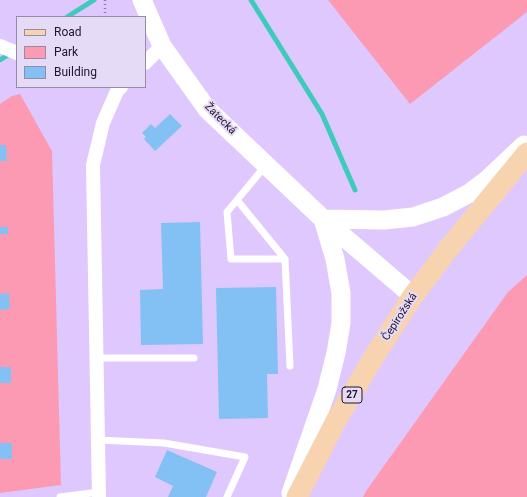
<!DOCTYPE html>
<html>
<head>
<meta charset="utf-8">
<style>
  body { margin:0 }
  #map { position:relative; width:527px; height:497px; overflow:hidden; background:#dfc8fe; font-family:Roboto,sans-serif }
  canvas { display:block }
  .legend { position:absolute; left:16px; top:16px; width:130px; height:72px; box-sizing:border-box; background:#e6dbf6; border:1px solid #978ca6; margin:0; padding:5px 7px; list-style:none; font-size:12px; color:#20152d }
  .legend li { display:flex; align-items:center; gap:8px; height:20px }
  .legend b { width:20px; border:1px solid #978ca6 }
</style>
</head>
<body>
<div id="map">
<canvas width="527" height="497"></canvas>
<ul class="legend">
<li><b style="height:5px;background:#f8d3b0"></b>Road</li>
<li><b style="height:11px;background:#fd9ab3"></b>Park</li>
<li><b style="height:11px;background:#83c1f4"></b>Building</li>
</ul>
</div>
<script>
const g = document.querySelector('canvas').getContext('2d');
g.lineJoin = 'round';
function paint(path, color) {
  g.fillStyle = color;
  g.fill(path, 'evenodd');
}
function poly(rows) {
  const path = new Path2D();
  for (const r of rows) {
    path.moveTo(r[0], r[1]);
    for (let i = 2; i < r.length; i += 2) path.lineTo(r[i], r[i + 1]);
  }
  return path;
}
function trace(path, color, width, dash) {
  g.strokeStyle = color;
  g.lineWidth = width;
  g.lineCap = dash ? 'butt' : 'round';
  g.setLineDash(dash || []);
  g.stroke(path);
}
function drawText(font, color, halo, rows, align = 'center') {
  g.font = font + ' Roboto,sans-serif';
  g.lineWidth = 4;
  g.setLineDash([]);
  g.textBaseline = 'middle';
  g.strokeStyle = halo;
  g.fillStyle = color;
  for (const [text, x, y, turn = 0] of rows) {
    g.save();
    g.translate(x, y);
    g.rotate((+turn || 0) * Math.PI / 180);
    g.textAlign = isNaN(turn) ? turn : align;
    if (halo) g.strokeText(text, 0, 0);
    g.fillText(text, 0, 0);
    g.restore();
  }
}
paint(poly([
  [328,0,527,0,527,12,410,104],
  [20,94,52,151,61,485,0,493,0,104,12,96],
  [527,275,527,497,363,497,366,491,508,292]
]), '#fd9ab3');
trace(poly([
  [251,0,322,114,355,190],
  [67,17,94,0],
  [0,60,11,53]
]), '#3fcabb', 5);
paint(poly([
  [170,114,182,126,155,151,144,139,146,137,142,133,151,124,155,128],
  [0,145,6,145,7,161,0,161],
  [200,222,203,344,141,345,140,290,163,289,161,223],
  [0,227,8,227,8,234,0,234],
  [276,287,278,374,267,374,268,418,219,419,216,288],
  [9,293,10,309,0,310,0,294],
  [0,367,11,367,11,383,0,383],
  [0,443,12,443,12,459,0,459],
  [167,450,217,472,206,497,168,497,173,486,155,477]
]), '#83c1f4');
trace(poly([
  [105,0,105,17]
]), '#8c7aa3', 2.5, [1, 3]);
trace(poly([
  [266,165,227,212,231,259,285,259,290,366],
  [237,200,285,259],
  [96,358,194,358],
  [98,440,164,443,245,457,227,497],
  [60,497,99,492]
]), '#fff', 7);
trace(poly([
  [0,46,17,53],
  [145,63,162,46],
  [99,497,93,165,103,123,117,91,121,87]
]), '#fff', 14);
trace(poly([
  [142,0,162,46,207,109,323,219,413,296],
  [323,219,384,220,413,217,443,207,468,194,488,179,524,145],
  [291,493,327,389,336,353,341,323,341,293,335,259,323,219]
]), '#fff', 19);
trace(poly([
  [297,497,337,419,375,355,413,296,449,248,527,153]
]), '#f8d3b0', 21);
for (const [x, y, w] of [
  [352,395,20]
]) {
  const box = new Path2D();
  box.roundRect(x - w / 2, y - 8, w, 16, 3);
  g.fillStyle = '#e6dbf6';
  g.fill(box);
  trace(box, '#20152d', 1);
}
drawText('bold 10px', '#20152d', null, [
  ["27",352,395]
]);
drawText('11px', '#20152d', '#e6dbf6', [
  ["Žatecká",220,119,45],
  ["Čepirožská",400,317,-57]
]);
</script>
</body>
</html>
